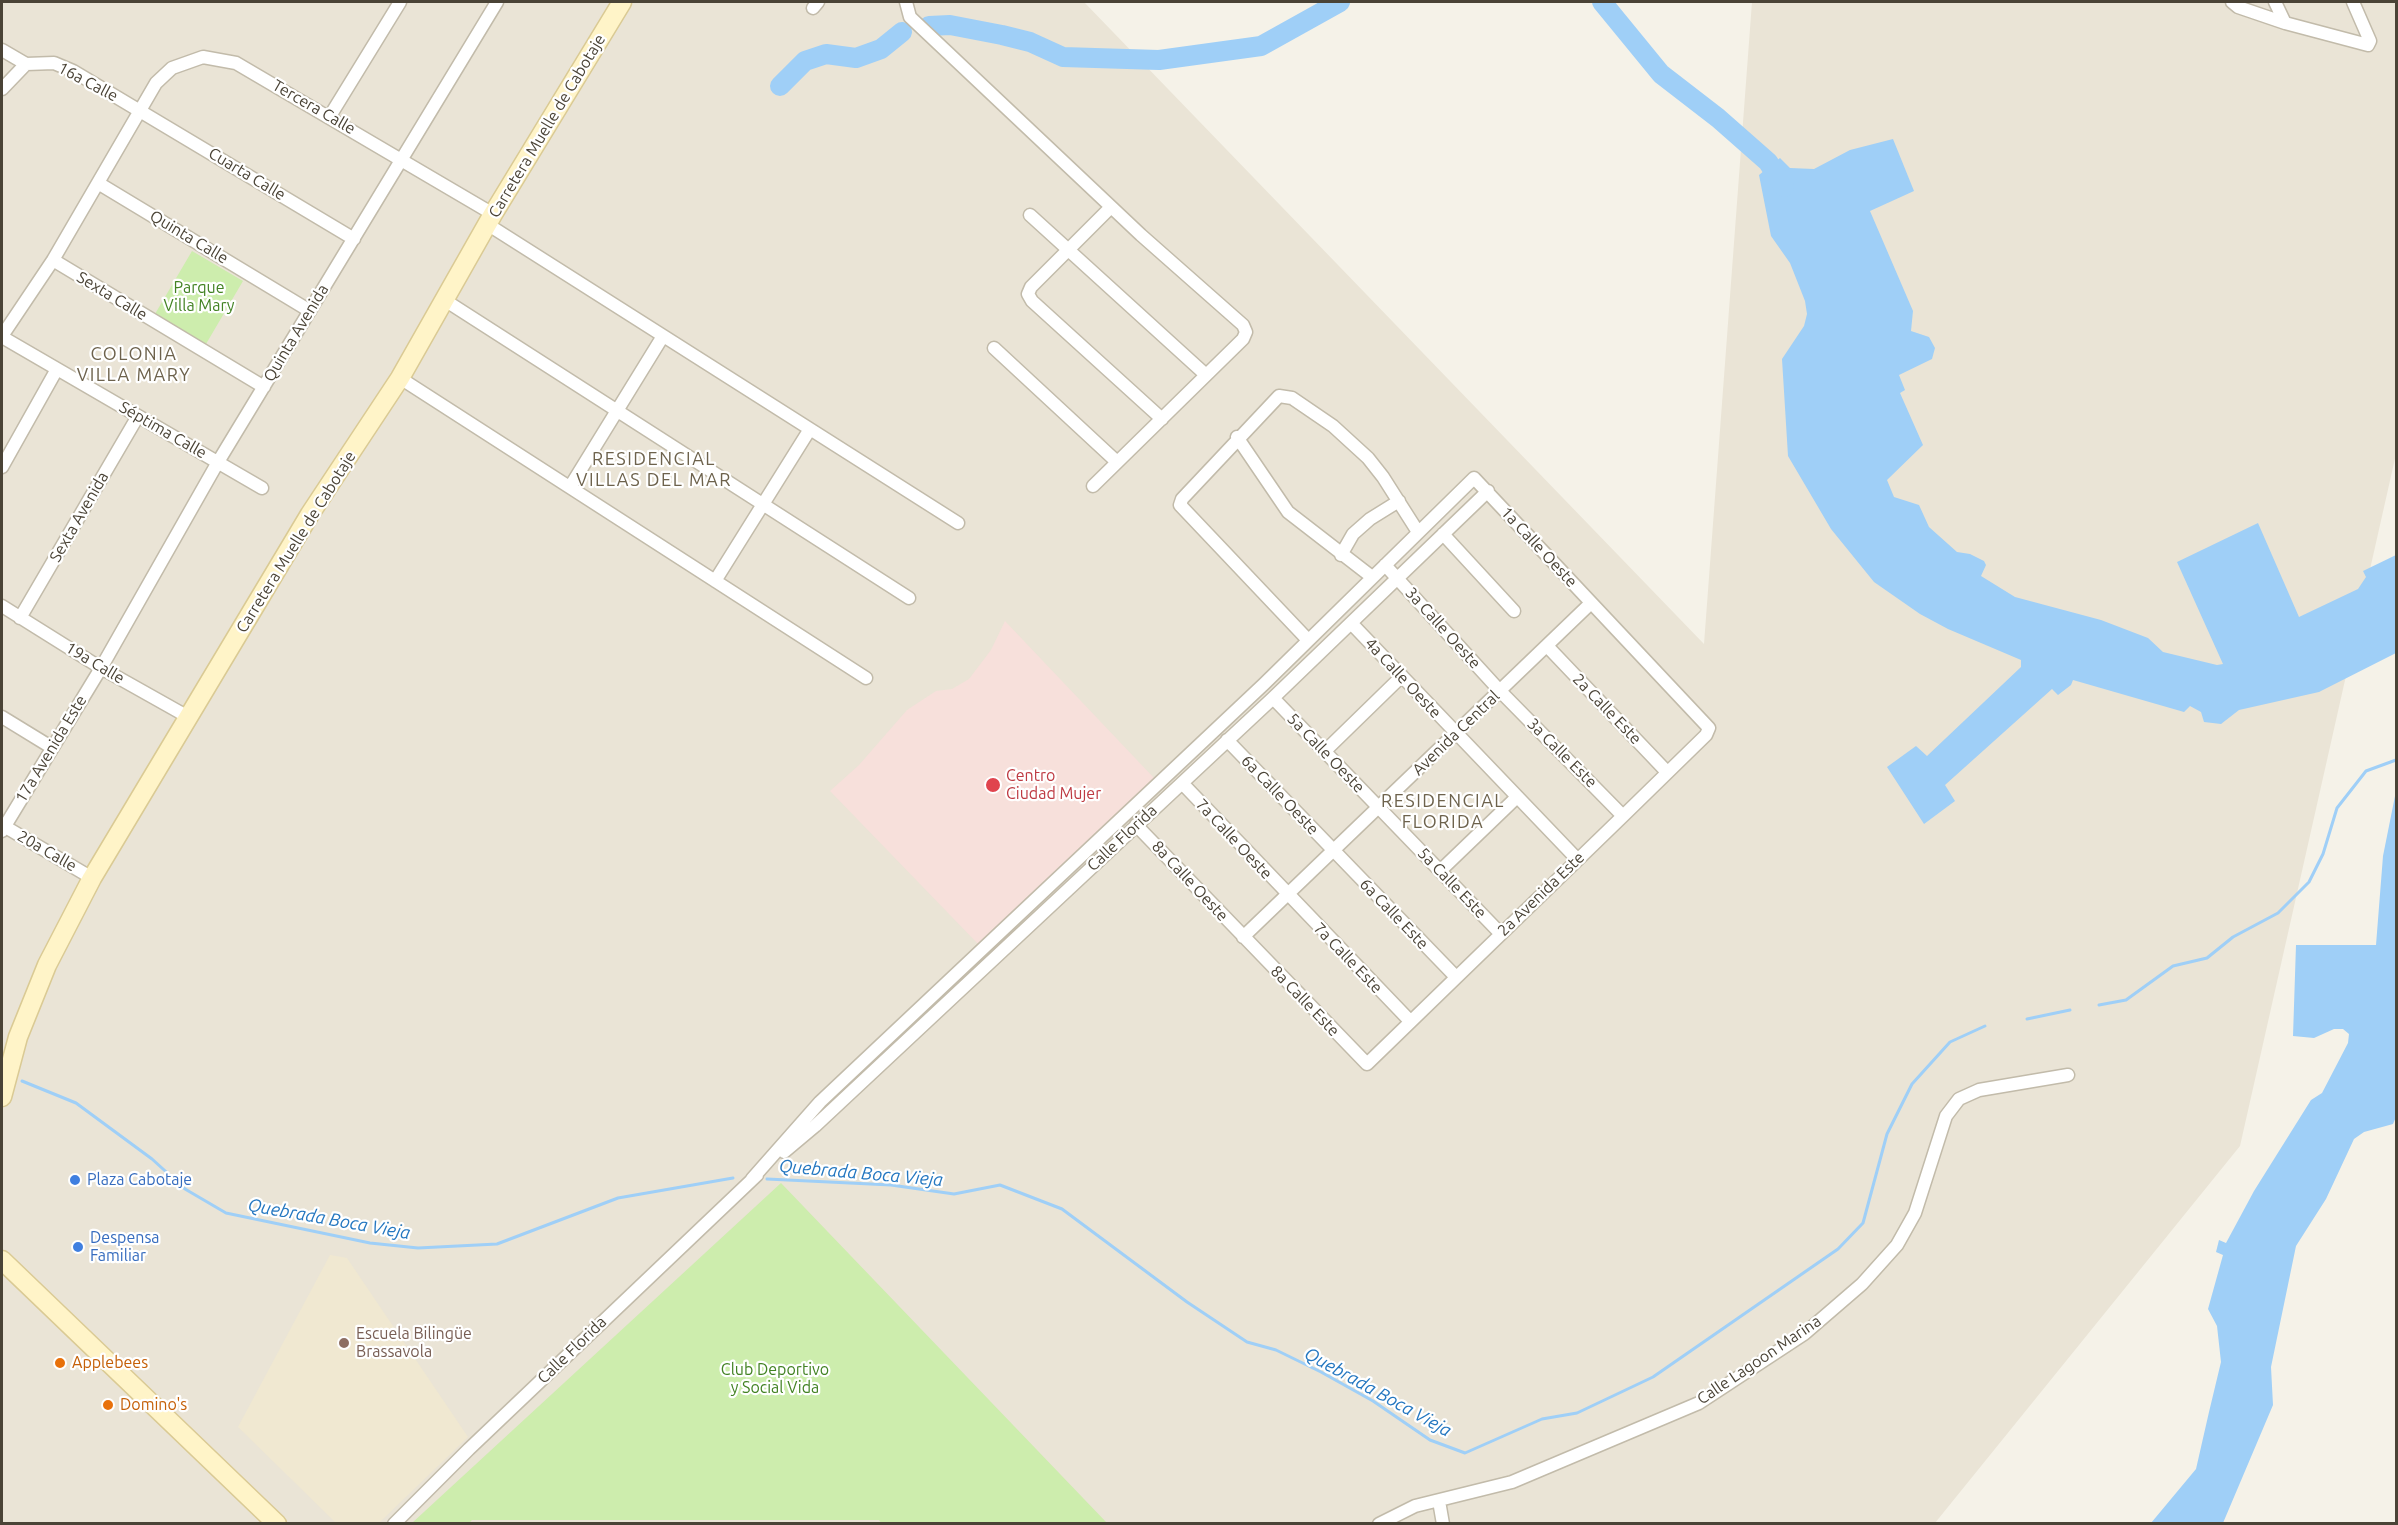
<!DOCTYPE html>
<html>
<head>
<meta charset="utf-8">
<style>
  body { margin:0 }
  #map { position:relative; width:2398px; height:1525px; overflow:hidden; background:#f5f2e8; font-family:Ubuntu,sans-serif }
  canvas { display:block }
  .frame { position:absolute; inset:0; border:3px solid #4a4336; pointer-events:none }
</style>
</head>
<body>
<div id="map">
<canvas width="2398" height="1525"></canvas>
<div class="frame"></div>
</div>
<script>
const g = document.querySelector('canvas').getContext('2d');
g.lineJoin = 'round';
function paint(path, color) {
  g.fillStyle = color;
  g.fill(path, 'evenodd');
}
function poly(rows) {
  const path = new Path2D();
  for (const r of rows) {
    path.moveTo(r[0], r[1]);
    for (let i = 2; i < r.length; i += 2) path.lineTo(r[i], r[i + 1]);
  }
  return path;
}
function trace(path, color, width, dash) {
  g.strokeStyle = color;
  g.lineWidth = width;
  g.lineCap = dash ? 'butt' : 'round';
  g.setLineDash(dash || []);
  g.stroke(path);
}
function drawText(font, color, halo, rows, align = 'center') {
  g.font = font + ' Ubuntu,sans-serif';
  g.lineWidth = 4.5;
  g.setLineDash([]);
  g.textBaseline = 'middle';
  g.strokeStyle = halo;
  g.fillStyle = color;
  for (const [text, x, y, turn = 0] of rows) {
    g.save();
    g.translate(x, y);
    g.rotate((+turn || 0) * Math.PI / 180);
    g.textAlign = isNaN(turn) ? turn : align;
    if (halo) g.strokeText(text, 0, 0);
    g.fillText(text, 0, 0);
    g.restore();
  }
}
paint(poly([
  [2,2,1084,2,1704,644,1752,2,2396,2,2396,454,2240,1146,1935,1523,2,1524]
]), '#eae4d6');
paint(poly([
  [330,1255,347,1258,468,1437,379,1523,336,1523,238,1427]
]), '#f0e8d1');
paint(poly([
  [1005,621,1155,779,979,945,830,791,859,765,907,710,936,691,952,689,969,679,991,650]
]), '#f7e0db');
paint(poly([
  [192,251,243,281,206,344,155,314],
  [781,1183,1107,1523,882,1524,879,1520,472,1520,469,1523,412,1523]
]), '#cdedad');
paint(poly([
  [1893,139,1914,191,1870,211,1913,311,1911,331,1929,337,1935,348,1932,359,1899,375,1905,390,1900,393,1923,445,1887,480,1894,497,1919,505,1929,527,1957,552,1970,554,1984,561,1986,565,1981,576,2015,597,2101,620,2148,638,2163,652,2217,665,2223,664,2177,562,2258,523,2299,617,2358,589,2366,577,2363,571,2396,555,2396,653,2319,692,2239,710,2221,724,2204,722,2201,712,2190,706,2184,712,2073,680,2071,685,2058,695,2052,689,1945,785,1955,801,1924,824,1887,767,1916,746,1927,756,2021,667,2021,660,1948,629,1920,614,1874,582,1831,529,1788,456,1782,359,1804,326,1807,314,1805,301,1790,263,1771,236,1759,175,1780,158,1790,168,1814,169,1850,150],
  [2396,791,2396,1117,2393,1124,2364,1132,2354,1139,2326,1199,2296,1246,2271,1367,2273,1405,2223,1523,2151,1523,2196,1469,2209,1412,2221,1362,2217,1326,2208,1309,2223,1255,2216,1252,2219,1240,2226,1243,2254,1191,2311,1100,2322,1093,2348,1043,2349,1034,2343,1029,2334,1029,2314,1038,2293,1036,2296,945,2376,945,2383,856]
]), '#9fcff7');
trace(poly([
  [2099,1005,2126,1000,2173,966,2207,958,2233,937,2278,913,2309,882,2323,854,2337,808,2366,771,2396,760],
  [2027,1019,2070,1010],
  [22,1081,76,1103,152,1159,185,1189,226,1213,370,1243,418,1248,497,1244,618,1198,733,1178],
  [767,1179,891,1185,954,1194,1000,1185,1062,1209,1187,1302,1247,1342,1276,1350,1321,1372,1373,1401,1430,1440,1465,1453,1542,1419,1577,1413,1653,1377,1838,1249,1863,1223,1887,1134,1912,1084,1950,1042,1985,1026]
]), '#9fcff7', 3);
trace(poly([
  [1602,2,1661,74,1718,118,1768,162,1784,187],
  [929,26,950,25,1002,35,1030,42,1063,57,1159,60,1261,46,1340,2],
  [780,86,805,61,826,54,856,58,881,49,902,32]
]), '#9fcff7', 20);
const street = poly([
  [906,2,910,17,1141,235,1243,325,1246,332,1243,339,1093,486],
  [2232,2,2238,7,2285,23,2368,45,2370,41,2353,2],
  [2275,2,2285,23],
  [813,8,818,2],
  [2,50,26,64,54,63,73,71,354,239],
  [2,89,26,64],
  [330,116,400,2],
  [98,183,310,311],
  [1111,207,1031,287,1028,294,1032,301,1162,419],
  [1030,215,1206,375],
  [487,224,958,523],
  [53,260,264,387],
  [443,299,909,598],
  [2,336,53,260,156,83,172,68,203,57,236,63,493,214],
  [2,337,262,488],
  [994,348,1117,462],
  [400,378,866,678],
  [1237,437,1288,512,1372,577],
  [2,467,57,369],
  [570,487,663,336],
  [1443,534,1514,611],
  [1341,555,1353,534,1370,519,1399,501],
  [1385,565,1500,691,1623,816],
  [715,581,810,429],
  [2,606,101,668,190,718],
  [20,618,138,416],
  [1351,623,1577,859],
  [1308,640,1180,505,1182,499,1279,396,1292,398,1333,426,1368,458,1383,477,1418,532],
  [1547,646,1667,772],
  [1273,698,1500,933],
  [2,717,51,747],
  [1227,740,1456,977],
  [1325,751,1402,676],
  [1182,783,1410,1021],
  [2,825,92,878],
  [2,831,101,668,218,462,497,2],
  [1440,871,1517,797],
  [1243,937,1591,603],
  [784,1152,815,1126,1273,698,1488,491],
  [752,1179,820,1102,1264,684,1474,478,1709,728,1706,735,1623,816,1367,1064,1136,825],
  [1439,1501,1443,1524],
  [394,1524,469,1449,757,1175],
  [1379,1524,1415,1506,1512,1482,1699,1403,1804,1334,1862,1284,1897,1245,1915,1213,1946,1116,1959,1099,1979,1090,2068,1075]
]);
const secondary = poly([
  [2,1097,18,1037,47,965,92,878,310,514,400,378,493,214,622,2],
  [2,1260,277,1524]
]);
trace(street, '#c2bbaa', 15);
trace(secondary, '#daca94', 21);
trace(street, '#fff', 12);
trace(secondary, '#fff4c8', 18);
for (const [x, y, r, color] of [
  [993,785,8,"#e0444e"],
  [75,1180,6,"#3f7fe0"],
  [78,1247,6,"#3f7fe0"],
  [344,1343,6,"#8d6e63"],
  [60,1363,6,"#e8710a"],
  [108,1405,6,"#e8710a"]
]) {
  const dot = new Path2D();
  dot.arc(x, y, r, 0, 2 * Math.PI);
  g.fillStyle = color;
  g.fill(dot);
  trace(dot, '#fff', 2);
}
drawText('16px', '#4a4336', '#fff', [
  ["16a Calle",88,82,28],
  ["Tercera Calle",314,107,30],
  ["Carretera Muelle de Cabotaje",547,126,-59],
  ["Cuarta Calle",247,174,31],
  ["Quinta Calle",189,237,31],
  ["Sexta Calle",112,296,31],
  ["Quinta Avenida",296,333,-59],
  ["Séptima Calle",163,430,30],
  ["Sexta Avenida",79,517,-60],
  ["Carretera Muelle de Cabotaje",296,542,-58],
  ["1a Calle Oeste",1539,547,47],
  ["3a Calle Oeste",1443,628,48],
  ["19a Calle",95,663,31],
  ["4a Calle Oeste",1403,678,47],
  ["2a Calle Este",1607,709,46],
  ["Avenida Central",1456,733,-44],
  ["17a Avenida Este",51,749,-59],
  ["5a Calle Oeste",1326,753,46],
  ["3a Calle Este",1562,753,45],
  ["6a Calle Oeste",1280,795,46],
  ["Calle Florida",1122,838,-43],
  ["7a Calle Oeste",1234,839,47],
  ["20a Calle",47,851,30],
  ["8a Calle Oeste",1190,881,47],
  ["5a Calle Este",1452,883,46],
  ["2a Avenida Este",1541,894,-44],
  ["6a Calle Este",1394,914,46],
  ["7a Calle Este",1348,958,46],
  ["8a Calle Este",1305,1001,46],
  ["Calle Florida",572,1350,-44],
  ["Calle Lagoon Marina",1759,1360,-34]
]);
drawText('16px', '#428223', '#fff', [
  ["Parque",199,288],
  ["Villa Mary",199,306],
  ["Club Deportivo",775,1370],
  ["y Social Vida",775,1388]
]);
drawText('16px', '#be3a42', '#fff', [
  ["Centro",1006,776],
  ["Ciudad Mujer",1006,794]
], 'left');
drawText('16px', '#366cbe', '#fff', [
  ["Plaza Cabotaje",87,1180],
  ["Despensa",90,1238],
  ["Familiar",90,1256]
], 'left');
drawText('16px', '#785e54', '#fff', [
  ["Escuela Bilingüe",356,1334],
  ["Brassavola",356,1352]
], 'left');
drawText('16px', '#c56008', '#fff', [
  ["Applebees",72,1363],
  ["Domino's",120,1405]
], 'left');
g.letterSpacing = '1.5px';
drawText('18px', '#6d624c', '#fff', [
  ["COLONIA",134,354],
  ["VILLA MARY",134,375],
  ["RESIDENCIAL",654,459],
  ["VILLAS DEL MAR",654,480],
  ["RESIDENCIAL",1443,801],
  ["FLORIDA",1443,822]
]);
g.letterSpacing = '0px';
drawText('italic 18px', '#2477c0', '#fff', [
  ["Quebrada Boca Vieja",861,1173,5],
  ["Quebrada Boca Vieja",329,1219,10],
  ["Quebrada Boca Vieja",1378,1392,29]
]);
</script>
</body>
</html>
